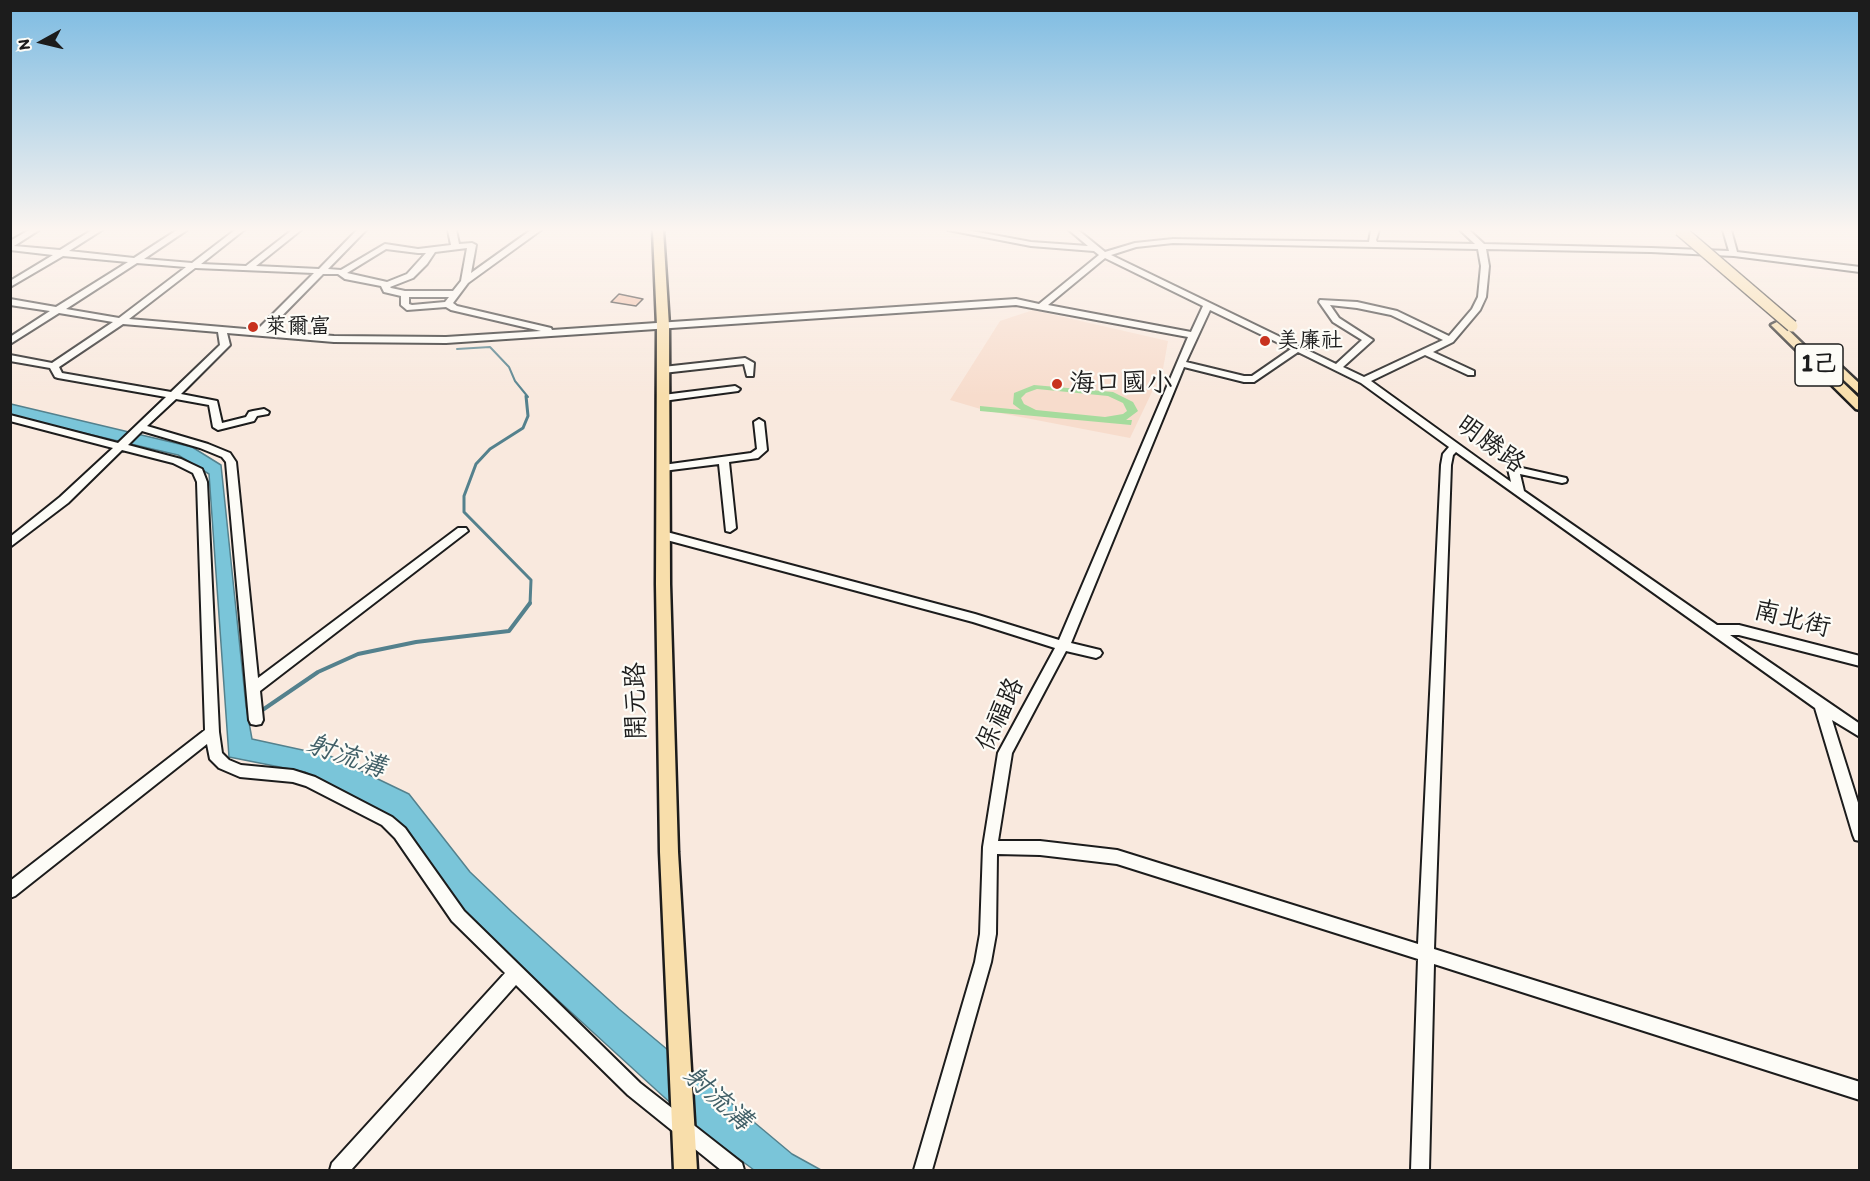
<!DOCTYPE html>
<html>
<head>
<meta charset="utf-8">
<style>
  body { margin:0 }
  #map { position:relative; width:1870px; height:1181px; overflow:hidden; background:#f9e9de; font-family:Itim,sans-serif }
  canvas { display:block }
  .frame { position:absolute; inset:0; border:12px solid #1c1c1c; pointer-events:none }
  .north { position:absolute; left:12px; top:12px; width:60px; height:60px; -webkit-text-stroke:4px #fdfcf7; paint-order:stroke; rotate:262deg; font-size:16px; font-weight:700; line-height:24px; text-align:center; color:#1c1c1c }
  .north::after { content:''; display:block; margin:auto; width:21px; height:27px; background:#1c1c1c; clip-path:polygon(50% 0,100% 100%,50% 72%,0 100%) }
</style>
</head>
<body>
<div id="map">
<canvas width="1870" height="1181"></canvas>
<div class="frame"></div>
<div class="north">N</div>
</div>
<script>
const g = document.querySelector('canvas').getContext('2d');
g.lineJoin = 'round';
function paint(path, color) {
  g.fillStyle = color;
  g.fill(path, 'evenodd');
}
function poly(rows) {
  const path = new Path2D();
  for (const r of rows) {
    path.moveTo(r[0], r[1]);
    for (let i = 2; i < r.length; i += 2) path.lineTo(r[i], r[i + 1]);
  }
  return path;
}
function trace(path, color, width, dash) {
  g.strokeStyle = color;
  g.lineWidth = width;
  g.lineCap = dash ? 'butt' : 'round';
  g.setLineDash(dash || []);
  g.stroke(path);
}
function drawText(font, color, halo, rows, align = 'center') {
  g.font = font + ' Itim,"LXGW WenKai TC",sans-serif';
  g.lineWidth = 4.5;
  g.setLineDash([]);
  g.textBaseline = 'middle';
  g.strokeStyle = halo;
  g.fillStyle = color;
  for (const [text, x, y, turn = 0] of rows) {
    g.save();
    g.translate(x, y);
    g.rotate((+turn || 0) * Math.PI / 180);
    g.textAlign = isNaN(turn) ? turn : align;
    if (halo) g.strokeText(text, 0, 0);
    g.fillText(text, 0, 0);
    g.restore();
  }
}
paint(poly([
  [1033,310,1168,341,1163,369,1130,438,984,410,950,400,1000,321]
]), '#f7dccc');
paint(poly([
  [1034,385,1113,392,1133,402,1138,411,1126,420,1132,420,1131,425,980,411,980,406,1021,410,1013,404,1014,393],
  [1037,389,1108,396,1123,403,1127,411,1123,414,1105,417,1036,410,1024,404,1021,398,1026,393]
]), '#a6db9d');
const water = poly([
  [11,404,192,447,221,465,246,706,252,739,330,756,409,794,470,872,512,912,619,1009,792,1154,821,1170,754,1170,699,1129,492,940,451,896,396,820,305,772,229,757,209,474,178,455,11,416,11,404]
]);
paint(water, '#7ac5d9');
trace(water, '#54818d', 1.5);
trace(poly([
  [457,349,490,347,509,367,515,381,528,397]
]), '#54818d', 2);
trace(poly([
  [526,396,528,416,523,428,490,449,476,464,464,496,464,512,531,580,530,604]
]), '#54818d', 3);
trace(poly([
  [261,711,318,672,358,654,416,642,509,631,530,603]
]), '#54818d', 4);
const building = poly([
  [619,294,643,299,636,306,611,302,619,294]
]);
paint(building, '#f1bca3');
trace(building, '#1c1c1c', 1.5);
const minor = poly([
  [29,230,39,230,14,246,60,250,92,230,102,230,69,251,134,258,177,230,187,230,144,259,192,263,235,230,244,230,201,264,246,266,292,230,301,230,256,266,319,269,357,230,366,230,328,269,341,270,385,244,418,249,451,245,448,230,456,230,459,244,472,243,476,245,471,273,531,230,541,230,468,283,453,303,457,306,551,328,552,330,1016,299,1039,304,1099,255,1094,251,1031,246,948,230,967,230,1031,242,1088,246,1069,230,1078,230,1105,252,1135,243,1173,239,1369,242,1371,230,1379,230,1376,240,1377,242,1475,244,1460,230,1469,230,1484,244,1651,248,1729,251,1723,230,1731,230,1737,252,1860,267,1860,272,1734,256,1651,252,1486,249,1489,266,1486,297,1480,310,1453,342,1433,352,1474,371,1474,375,1468,375,1425,355,1371,381,1511,482,1508,469,1513,466,1566,478,1567,480,1566,482,1562,483,1520,474,1524,491,1717,625,1739,625,1860,656,1860,666,1739,635,1730,635,1860,724,1860,737,1832,720,1860,809,1860,841,1855,840,1853,835,1815,708,1456,452,1453,455,1451,465,1434,949,1860,1082,1860,1100,1434,964,1429,1170,1411,1170,1418,959,1117,864,1040,855,997,854,996,934,991,962,932,1170,914,1170,975,962,980,934,983,847,998,753,1055,648,973,622,663,539,657,535,663,531,975,614,1059,640,1188,337,1016,305,446,343,334,342,227,333,230,345,181,394,217,401,222,423,246,417,249,412,253,411,264,409,269,412,268,414,257,416,254,421,218,430,213,427,209,405,176,399,147,426,208,444,230,453,236,462,258,678,458,528,466,528,468,531,260,691,263,720,261,724,256,725,251,724,249,720,226,462,222,457,200,448,142,431,128,445,181,459,202,469,207,482,219,732,222,753,229,760,241,765,293,770,315,777,392,817,405,828,464,911,640,1083,742,1163,744,1170,721,1170,628,1095,516,985,351,1170,330,1170,332,1163,505,973,452,921,395,838,382,825,306,786,293,782,240,777,219,768,210,759,207,744,15,896,10,898,10,881,205,730,197,482,193,473,173,463,122,450,68,503,10,547,10,537,60,497,113,448,10,421,10,415,118,443,166,397,58,378,55,377,50,368,10,361,10,355,52,363,113,322,59,313,10,344,10,337,50,311,10,305,10,299,56,307,128,262,63,256,10,287,10,281,53,255,10,250,10,241,29,230],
  [1173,243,1478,249,1481,266,1478,297,1472,309,1449,336,1397,311,1357,302,1320,300,1319,302,1333,322,1362,340,1336,364,1111,255,1136,247,1173,243],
  [467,248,461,281,453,291,405,291,391,288,390,287,413,278,427,264,435,252,467,248],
  [386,249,418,253,426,253,407,274,387,282,347,273,386,249],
  [1105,258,1203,306,1191,332,1048,305,1105,258],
  [137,263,186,267,119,318,66,309,137,263],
  [195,268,196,268,314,273,257,330,129,319,195,268],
  [323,274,338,274,345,279,381,286,384,292,401,296,401,305,407,310,446,307,451,310,541,331,446,337,334,336,267,331,323,274],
  [409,297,449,297,445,302,412,305,409,304,409,297],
  [1330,305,1357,308,1391,315,1443,340,1364,377,1343,367,1373,340,1339,318,1330,305],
  [1210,310,1291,349,1252,376,1244,376,1186,362,1210,310],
  [123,324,218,332,220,345,171,392,62,373,59,367,123,324],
  [1298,352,1361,383,1449,447,1443,454,1441,465,1418,944,1117,850,1040,841,998,841,1012,753,1066,651,1096,658,1100,656,1102,653,1100,650,1071,643,1184,367,1244,382,1254,382,1298,352],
  [745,358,754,363,753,376,747,376,744,364,663,373,658,370,663,367,745,358],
  [735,386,740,389,738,391,663,401,658,398,663,395,735,386],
  [759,419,764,422,767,450,758,458,729,462,736,528,730,532,726,531,719,464,663,471,658,468,663,465,751,453,757,449,754,422,759,419]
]);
const major = poly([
  [653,230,663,230,669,326,670,584,678,852,697,1170,674,1170,660,852,656,584,657,326,653,230],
  [1777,322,1781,323,1860,399,1860,410,1856,409,1773,327,1771,325,1777,322],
  [1825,354,1829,355,1860,384,1860,395,1821,359,1819,357,1825,354]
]);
trace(minor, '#1c1c1c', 4);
trace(major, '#1c1c1c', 5);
paint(minor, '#fdfcf7');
paint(major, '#f8deab');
const majorBridge = poly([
  [1680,230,1792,326]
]);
trace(majorBridge, '#1c1c1c', 14, []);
trace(majorBridge, '#f8deab', 11);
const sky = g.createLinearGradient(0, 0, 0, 396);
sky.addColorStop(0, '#7cbbe2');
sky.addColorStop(0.58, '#fcf5f0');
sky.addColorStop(1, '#fcf5f000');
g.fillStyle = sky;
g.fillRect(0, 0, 1870, 396);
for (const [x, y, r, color] of [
  [253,327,6,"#c8321e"],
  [1265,341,6,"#c8321e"],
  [1057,384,6,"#c8321e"]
]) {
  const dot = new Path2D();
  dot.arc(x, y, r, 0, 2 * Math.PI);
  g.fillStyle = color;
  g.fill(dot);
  trace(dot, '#fdfcf7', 2);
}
drawText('22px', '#1c1c1c', '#fdfcf7', [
  ["萊爾富",265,327],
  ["美廉社",1277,341]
], 'left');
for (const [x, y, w] of [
  [1819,365,48]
]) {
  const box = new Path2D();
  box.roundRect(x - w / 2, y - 21, w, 42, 4.5);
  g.fillStyle = '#fdfcf7';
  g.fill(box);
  trace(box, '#1c1c1c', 1.5);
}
drawText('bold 24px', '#1c1c1c', null, [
  ["1己",1819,365]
]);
drawText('26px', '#1c1c1c', '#fdfcf7', [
  ["海口國小",1069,384]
], 'left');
drawText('26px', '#1c1c1c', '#fdfcf7', [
  ["明勝路",1490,445,36],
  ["南北街",1792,620,14],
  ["開元路",637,701,-91],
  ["保福路",1001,715,-65]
]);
drawText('italic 27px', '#426068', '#fdfcf7', [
  ["射流溝",346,757,19],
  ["射流溝",717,1099,42]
]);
</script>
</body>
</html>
